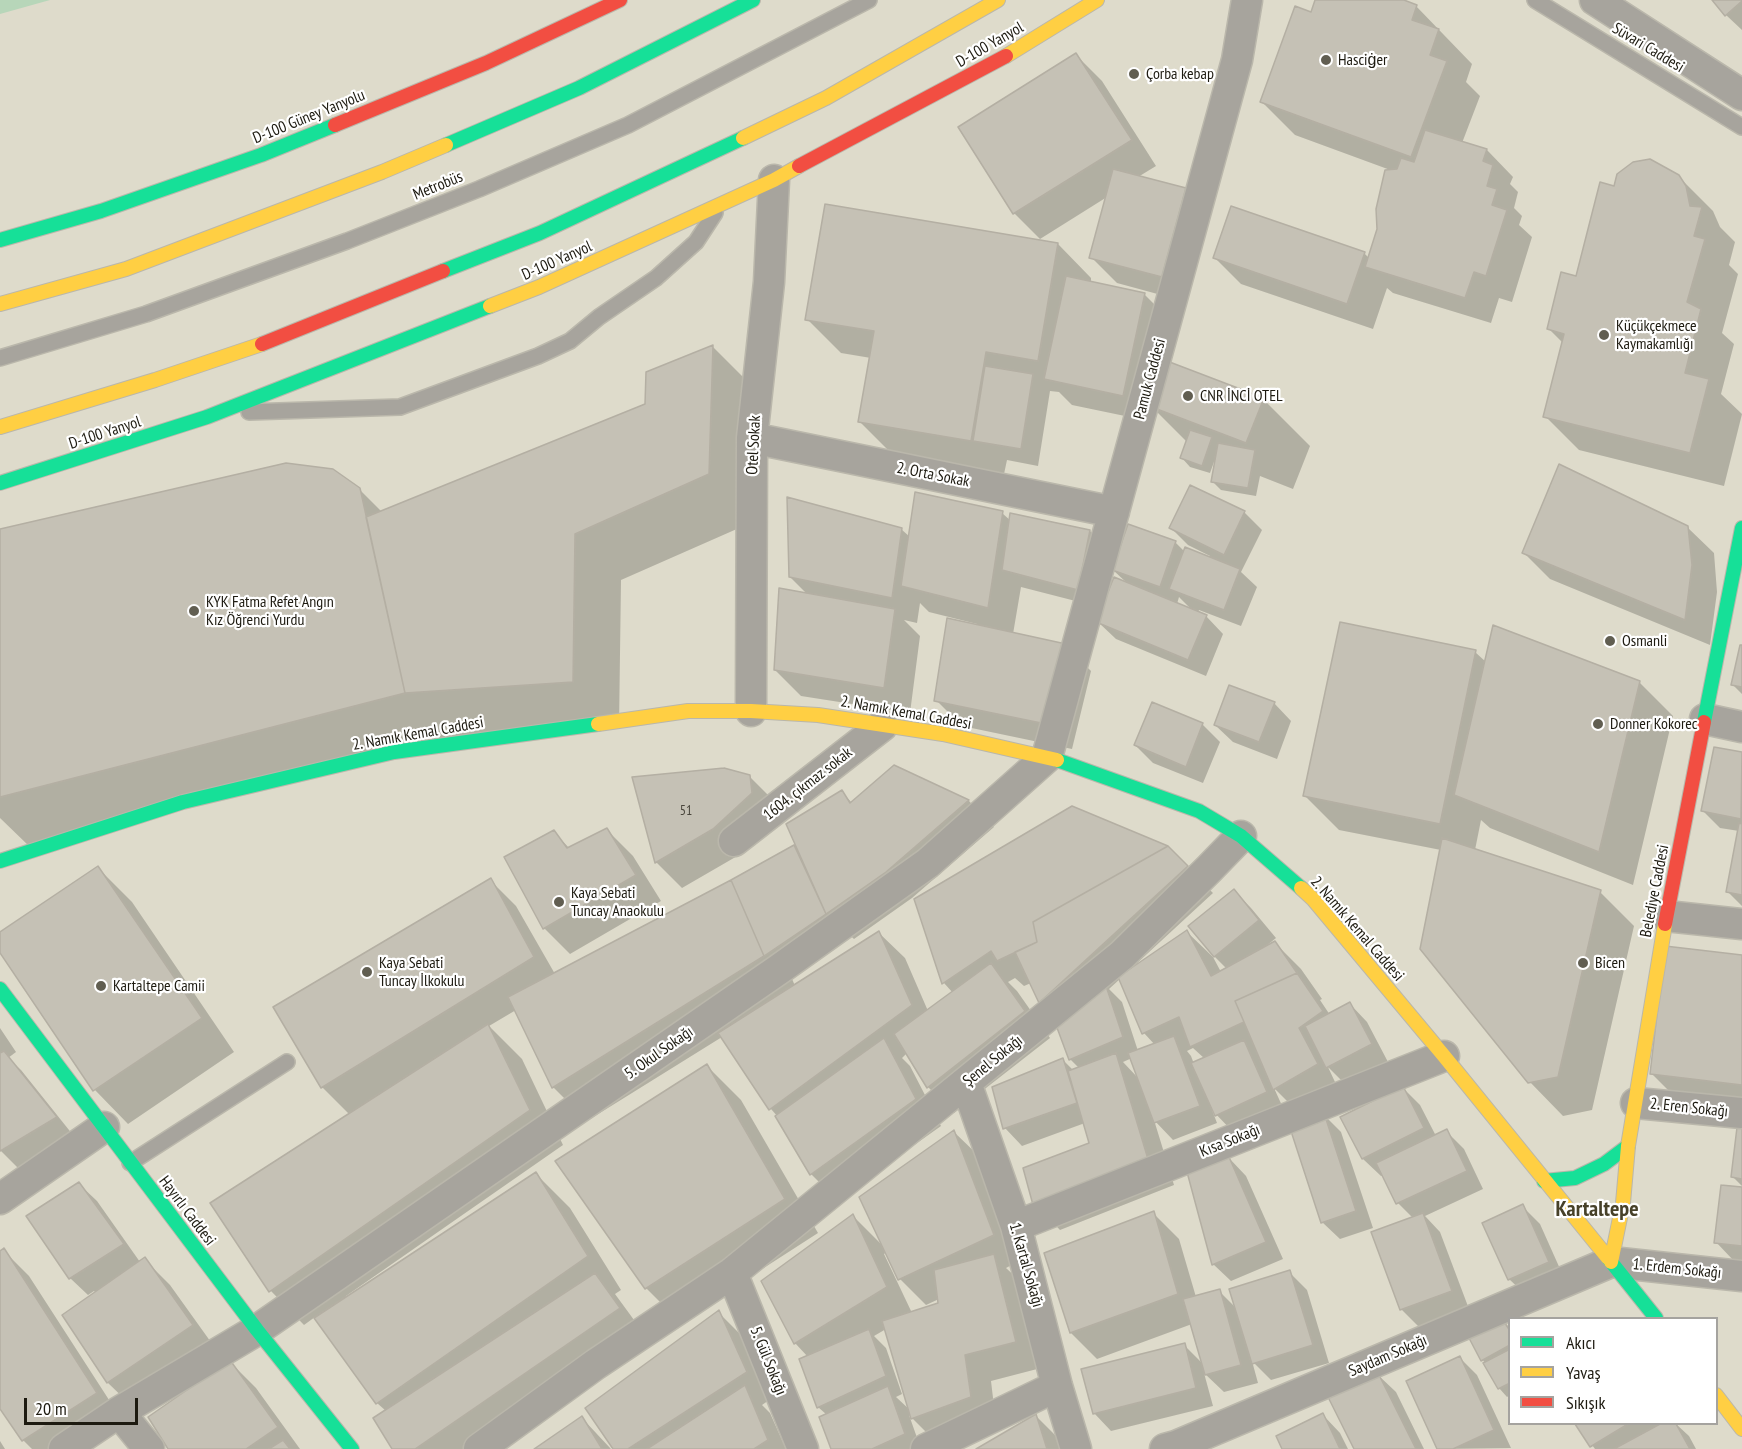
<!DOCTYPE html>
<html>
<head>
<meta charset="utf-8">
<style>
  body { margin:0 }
  #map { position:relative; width:1742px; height:1449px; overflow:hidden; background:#dedbcb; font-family:"PT Sans Narrow",sans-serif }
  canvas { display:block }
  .legend { position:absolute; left:1508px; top:1317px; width:210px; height:108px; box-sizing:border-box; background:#fff; border:2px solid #a5a39f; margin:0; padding:8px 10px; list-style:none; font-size:18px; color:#1d1a10 }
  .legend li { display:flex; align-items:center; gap:12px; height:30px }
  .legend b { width:30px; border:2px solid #a5a39f }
  .scale { position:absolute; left:24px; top:1398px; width:114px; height:27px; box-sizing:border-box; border:3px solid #1d1a10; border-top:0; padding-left:8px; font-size:18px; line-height:21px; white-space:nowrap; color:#1d1a10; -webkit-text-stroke:4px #fff; paint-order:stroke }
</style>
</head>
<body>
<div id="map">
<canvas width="1742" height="1449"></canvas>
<ul class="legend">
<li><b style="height:8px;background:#16e098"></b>Akıcı</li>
<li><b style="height:8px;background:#ffcf43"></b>Yavaş</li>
<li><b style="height:8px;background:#f24e42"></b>Sıkışık</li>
</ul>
<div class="scale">20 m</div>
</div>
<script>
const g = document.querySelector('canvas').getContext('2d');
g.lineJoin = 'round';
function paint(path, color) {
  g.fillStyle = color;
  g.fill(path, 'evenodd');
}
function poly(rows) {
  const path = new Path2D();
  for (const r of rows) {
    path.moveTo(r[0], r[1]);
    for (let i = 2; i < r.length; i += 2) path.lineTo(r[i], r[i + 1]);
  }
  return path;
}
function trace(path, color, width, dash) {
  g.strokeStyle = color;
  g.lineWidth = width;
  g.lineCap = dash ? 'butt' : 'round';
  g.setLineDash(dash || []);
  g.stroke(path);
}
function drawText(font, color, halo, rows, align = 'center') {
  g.font = font + ' "PT Sans Narrow",sans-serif';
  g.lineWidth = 4.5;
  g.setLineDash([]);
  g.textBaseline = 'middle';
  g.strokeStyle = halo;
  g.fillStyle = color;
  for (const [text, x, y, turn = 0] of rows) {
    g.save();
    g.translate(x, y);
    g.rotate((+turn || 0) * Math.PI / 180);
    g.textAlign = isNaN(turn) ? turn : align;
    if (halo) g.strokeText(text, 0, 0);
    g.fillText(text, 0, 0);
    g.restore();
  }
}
paint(poly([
  [0,0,50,0,0,14]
]), '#b7d6b9');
paint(poly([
  [1316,0,1399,0,1416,6,1472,64,1466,82,1480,96,1462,143,1487,150,1513,177,1510,184,1518,192,1514,208,1522,216,1519,225,1532,237,1512,302,1499,298,1491,323,1393,293,1387,288,1373,329,1241,284,1215,258,1364,253,1369,258,1393,171,1295,135,1261,101,1312,14],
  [1714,0,1742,0,1742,30,1726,15],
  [1076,55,1102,81,1156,166,1138,177,1185,189,1211,215,1187,302,1117,283,1091,257,1107,197,1040,239,1014,213],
  [1678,176,1713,211,1720,227,1735,242,1729,265,1738,274,1722,333,1734,344,1721,394,1742,414,1724,486,1579,450,1545,416,1563,343,1549,329,1577,278,1615,188],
  [1058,244,1091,278,1091,283,1144,294,1170,320,1156,388,1263,399,1310,446,1293,489,1260,476,1256,496,1221,490,1212,481,1216,463,1214,462,1210,473,1190,467,1182,458,1187,442,1152,407,1149,421,1072,405,1059,392,1050,391,1038,466,1007,460,1004,474,894,456,860,422,871,358,841,353,807,319],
  [713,347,759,393,755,521,621,580,619,728,453,739,30,847,0,818,0,530,359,489,382,512,647,405],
  [1244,512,1262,530,1241,572,1257,587,1241,626,1199,610,1198,613,1206,616,1223,634,1206,676,1116,639,1098,622,1128,584,1113,570,1175,542,1185,552,1209,558,1210,556,1188,545,1171,528],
  [1179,597,1193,611,1177,604],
  [1002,513,1011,521,1090,531,1107,549,1095,606,1021,587,1013,634,1065,645,1091,671,1072,749,962,726,936,700,977,624,929,612,920,603,917,623,904,620,920,636,910,713,801,696,775,670,808,595,790,577,901,529,910,537],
  [1687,527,1714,553,1717,592,1710,645,1550,579,1524,553],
  [1742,647,1742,694,1732,684],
  [1475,652,1486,662,1639,682,1673,716,1633,885,1490,828,1481,820,1475,850,1600,892,1634,926,1592,1110,1563,1116,1529,1081,1441,850,1339,830,1305,796],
  [1274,703,1291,721,1277,759,1233,742,1215,725],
  [1152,704,1203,725,1220,742,1203,783,1153,763,1135,745],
  [1716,748,1742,754,1742,906,1728,892,1739,831,1720,828,1702,810],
  [894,767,969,801,994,827,912,898,854,939,845,931,788,969,795,986,879,933,905,958,928,1011,953,993,944,983,916,900,1167,848,1213,893,1135,965,1136,966,1187,932,1213,957,1221,972,1227,969,1214,956,1234,891,1251,908,1276,938,1265,947,1275,943,1301,969,1322,999,1320,1000,1330,1015,1350,1004,1367,1022,1388,1062,1345,1084,1328,1067,1335,1082,1292,1106,1274,1088,1284,1110,1234,1133,1212,1110,1217,1123,1173,1140,1154,1120,1174,1185,1060,1230,1035,1204,1091,1143,1085,1123,1022,1146,1005,1128,1063,1060,1073,1070,1079,1068,1070,1059,1057,1026,1040,1002,1031,983,1024,986,1015,978,1008,982,1017,991,1050,1038,954,1113,928,1087,907,1053,902,1058,910,1066,941,1126,837,1200,811,1174,778,1117,771,1109,722,1037,587,1121,553,1087,516,1010,489,1026,522,1059,563,1145,346,1296,348,1298,536,1174,570,1208,621,1290,615,1294,645,1335,479,1449,394,1449,386,1411,377,1403,315,1317,304,1325,271,1291,213,1203,350,1115,322,1087,490,880,516,906,555,974,794,847,800,853,842,792,852,803],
  [1121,978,1144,1033,1155,1045,1138,1051,1122,1002,1109,989],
  [1193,1048,1205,1059,1194,1064,1191,1056,1187,1051],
  [1132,1058,1139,1079,1123,1062],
  [749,776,775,802,739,855,682,888,656,862],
  [607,830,633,856,661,901,570,954,544,928,554,832,570,849],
  [98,868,132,902,234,1052,128,1124,95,1090,0,951,0,934],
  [1742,956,1742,1108,1678,1100,1652,1074],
  [0,1028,16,1052,8,1058,21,1070,73,1135,18,1168,0,1150],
  [707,1066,741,1100,818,1233,680,1322,646,1288],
  [1402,1087,1420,1105,1436,1136,1446,1131,1464,1149,1483,1189,1425,1216,1440,1232,1469,1309,1419,1327,1401,1309,1413,1218,1398,1203,1384,1175,1381,1176,1363,1159,1342,1118],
  [1324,1115,1341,1132,1373,1228,1340,1239,1322,1222],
  [1742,1121,1742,1186,1733,1177],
  [954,1132,980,1157,1019,1261,1006,1268,1020,1281,1041,1368,991,1381,996,1423,938,1444,909,1415,921,1449,832,1449,827,1415,818,1407,808,1357,795,1343,763,1281,853,1216,884,1247],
  [887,1252,900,1279,926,1305,939,1299,940,1304,912,1313,884,1254],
  [886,1329,910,1410,896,1397,902,1394,886,1348,874,1336],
  [1229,1158,1246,1176,1283,1259,1231,1281,1213,1264],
  [79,1184,97,1201,140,1262,144,1259,170,1285,218,1352,134,1408,108,1383,96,1293,94,1291,88,1295,70,1278],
  [1742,1189,1742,1261,1733,1260,1716,1242],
  [1522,1206,1540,1224,1565,1280,1527,1296,1509,1279],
  [1153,1213,1179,1239,1196,1297,1219,1291,1236,1308,1289,1272,1307,1290,1329,1363,1271,1380,1252,1361,1258,1383,1224,1392,1204,1373,1213,1406,1111,1431,1094,1413,1184,1345,1203,1364,1192,1324,1097,1359,1071,1333,1046,1254],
  [3,1250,29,1276,122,1420,76,1449,32,1449,23,1440,0,1406,0,1253],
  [718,1312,744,1338,772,1398,762,1405,770,1413,786,1449,615,1449],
  [1503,1321,1510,1328,1510,1395,1507,1397,1499,1388,1483,1360],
  [1460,1358,1477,1375,1511,1448,1439,1449],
  [230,1362,256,1388,300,1449,170,1449],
  [1378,1375,1396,1392,1424,1449,1355,1449],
  [1323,1415,1340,1433,1348,1449,1284,1449],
  [1036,1416,1062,1442,1064,1449,979,1449],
  [582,1418,611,1449,536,1449],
  [1577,1424,1676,1424,1689,1436,1696,1449,1595,1449],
  [0,1441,5,1449,0,1449]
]), '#0003');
const building = poly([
  [1315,0,1404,0,1417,5,1412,20,1439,29,1430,55,1447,61,1411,157,1260,102,1295,6,1311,12,1315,0],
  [1712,0,1742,0,1742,1,1725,16,1712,0],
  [1076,53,1132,140,1013,214,958,127,1076,53],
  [1425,130,1487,149,1483,161,1493,165,1487,186,1497,189,1492,205,1507,210,1486,276,1474,272,1465,298,1365,267,1377,229,1376,209,1385,170,1397,169,1401,158,1414,162,1425,130],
  [1650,159,1679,175,1686,186,1690,206,1702,207,1694,236,1705,239,1687,302,1701,309,1685,373,1709,379,1690,453,1543,417,1564,334,1547,329,1561,272,1576,276,1600,182,1614,186,1617,174,1633,162,1650,159],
  [1113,169,1186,188,1162,277,1089,258,1113,169],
  [825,204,1058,243,1038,361,986,352,971,441,858,422,874,331,805,320,825,204],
  [1231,206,1365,252,1347,304,1213,258,1231,206],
  [1066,276,1145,293,1123,396,1044,379,1066,276],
  [713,345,709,474,575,534,573,682,405,693,366,517,645,404,646,372,713,345],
  [1167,361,1264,398,1246,443,1149,406,1167,361],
  [985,366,1033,374,1021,449,973,441,985,366],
  [1190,430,1212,437,1202,466,1180,458,1190,430],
  [1218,443,1255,450,1248,488,1211,482,1218,443],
  [286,463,333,469,360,488,405,693,0,797,0,529,286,463],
  [1559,464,1688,526,1692,565,1685,620,1522,553,1559,464],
  [1190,485,1245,511,1224,555,1169,528,1190,485],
  [915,492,1003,511,988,608,901,586,915,492],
  [787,497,902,528,892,598,789,577,787,497],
  [1010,513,1090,530,1078,590,1002,570,1010,513],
  [1128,524,1176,541,1160,587,1112,570,1128,524],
  [1185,547,1240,569,1224,610,1169,589,1185,547],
  [1114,577,1207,615,1188,660,1096,622,1114,577],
  [779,588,895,609,884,688,774,670,779,588],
  [947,618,1066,644,1046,724,934,701,947,618],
  [1340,622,1476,650,1440,824,1303,796,1340,622],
  [1493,625,1640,681,1599,852,1454,795,1493,625],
  [1740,645,1742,645,1742,687,1731,685,1740,645],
  [1229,685,1275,702,1259,742,1214,725,1229,685],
  [1152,702,1203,723,1186,767,1134,745,1152,702],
  [1714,747,1742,752,1741,819,1701,811,1714,747],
  [894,765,969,800,886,872,826,914,786,824,842,790,850,803,894,765],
  [724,768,750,775,752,793,713,829,655,863,632,777,724,768],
  [1072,806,1168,846,1033,922,1037,942,997,961,991,951,942,984,914,899,1072,806],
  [1739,823,1742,824,1742,895,1726,892,1739,823],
  [607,828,636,875,543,929,504,857,554,830,567,848,607,828],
  [1442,838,1601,890,1558,1077,1528,1083,1420,949,1442,838],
  [794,845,826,914,764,956,731,880,794,845],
  [1168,846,1188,866,1039,1003,1015,952,1037,942,1033,922,1168,846],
  [98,866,202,1018,93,1091,0,953,0,932,98,866],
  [491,878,534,957,321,1088,273,1007,491,878],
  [731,880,764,956,552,1088,508,997,731,880],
  [1234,889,1259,920,1214,957,1188,926,1234,889],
  [1187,930,1211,976,1275,941,1297,973,1235,1001,1244,1022,1190,1047,1179,1017,1142,1034,1118,977,1187,930],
  [879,931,912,1005,769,1110,718,1033,879,931],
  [1665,946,1742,955,1742,1085,1650,1074,1665,946],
  [991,963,1025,1011,927,1088,894,1034,991,963],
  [1297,973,1323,1011,1299,1028,1318,1064,1273,1090,1235,1001,1297,973],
  [1105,983,1123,1037,1069,1060,1056,1025,1105,983],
  [1350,1002,1372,1044,1326,1068,1305,1026,1350,1002],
  [488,1024,530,1110,269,1292,210,1203,488,1024],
  [1174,1036,1200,1106,1154,1123,1128,1053,1174,1036],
  [884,1038,916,1099,810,1175,775,1116,884,1038],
  [1244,1040,1267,1092,1215,1116,1191,1063,1244,1040],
  [4,1051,57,1117,0,1151,0,1053,4,1051],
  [1116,1053,1148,1159,1033,1205,1023,1168,1089,1143,1068,1071,1116,1053],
  [1063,1058,1077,1103,1003,1129,992,1087,1063,1058],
  [707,1064,785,1199,645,1289,555,1161,707,1064],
  [1403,1086,1424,1128,1362,1159,1340,1117,1403,1086],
  [1324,1113,1356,1211,1321,1223,1289,1125,1324,1113],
  [1738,1119,1742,1119,1742,1179,1731,1177,1738,1119],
  [1447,1129,1467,1171,1396,1204,1376,1163,1447,1129],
  [954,1130,994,1235,898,1280,859,1197,954,1130],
  [1229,1157,1266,1242,1212,1265,1187,1172,1229,1157],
  [536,1172,588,1256,376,1404,314,1318,536,1172],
  [79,1182,124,1244,69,1279,26,1216,79,1182],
  [1721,1185,1742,1187,1742,1246,1714,1243,1721,1185],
  [1523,1204,1549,1262,1508,1280,1482,1223,1523,1204],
  [1154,1211,1178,1294,1070,1333,1044,1253,1154,1211],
  [1423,1213,1452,1291,1400,1310,1371,1232,1423,1213],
  [853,1214,887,1287,794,1344,761,1281,853,1214],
  [4,1248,97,1393,22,1441,0,1409,0,1251,4,1248],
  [994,1254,1016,1342,965,1355,971,1397,911,1419,882,1321,938,1303,934,1270,994,1254],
  [145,1257,193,1325,107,1383,62,1315,145,1257],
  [1290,1270,1313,1345,1252,1364,1229,1289,1290,1270],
  [595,1273,620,1308,415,1449,392,1449,373,1418,595,1273],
  [1220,1289,1241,1365,1205,1375,1183,1299,1220,1289],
  [719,1310,747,1372,628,1449,613,1449,585,1408,719,1310],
  [1503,1320,1510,1331,1510,1345,1481,1361,1469,1338,1503,1320],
  [869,1329,886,1376,817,1408,799,1359,869,1329],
  [1185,1343,1196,1388,1093,1414,1081,1369,1185,1343],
  [1510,1349,1510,1383,1498,1389,1483,1363,1510,1349],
  [1460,1356,1494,1430,1453,1449,1437,1449,1406,1381,1460,1356],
  [230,1360,278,1427,246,1449,168,1449,148,1417,230,1360],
  [1378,1373,1416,1449,1354,1449,1328,1397,1378,1373],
  [745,1385,768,1440,754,1449,647,1449,745,1385],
  [888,1386,905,1434,872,1449,831,1449,819,1417,888,1386],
  [1323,1413,1340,1449,1282,1449,1276,1436,1323,1413],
  [1036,1414,1047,1449,976,1449,1036,1414],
  [582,1416,602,1449,534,1449,582,1416],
  [1575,1424,1628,1424,1590,1447,1575,1424],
  [1660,1424,1676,1424,1690,1449,1614,1449,1660,1424],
  [283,1440,290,1449,269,1449,283,1440]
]);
paint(building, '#c5c1b5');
trace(building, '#b4afa3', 1.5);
const lane = poly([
  [1535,0,1742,127],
  [0,358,146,314,347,241,479,189,628,125,869,0],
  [249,412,400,407,538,356,570,341,599,317,656,278,696,242,715,213],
  [130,1163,287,1062]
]);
const street = poly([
  [1595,0,1742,95],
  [752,438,1114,512],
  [751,711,752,438,769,282,774,180],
  [1705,719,1742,727],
  [734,841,882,726],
  [1666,916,1742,924],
  [966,1083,1016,1226,1057,1386,1076,1449],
  [1636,1103,1742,1113],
  [0,1199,104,1127],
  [1016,1226,1444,1056],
  [732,1273,803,1449],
  [119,1412,149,1449],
  [64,1449,119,1412,257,1330,778,970,928,863,1047,757,1237,60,1247,0],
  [479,1449,596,1364,732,1273,1122,955,1209,869,1241,836],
  [926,1449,1057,1386],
  [1165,1449,1176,1446,1611,1262,1742,1276]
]);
const fast = poly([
  [446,145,579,88,753,0],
  [0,240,101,211,261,155,335,125],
  [443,271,540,233,743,138],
  [0,483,207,417,490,306],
  [1704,722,1742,528],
  [1057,760,1199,811,1241,836,1301,888],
  [0,861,183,802,394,752,598,724],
  [0,989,257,1330,352,1449],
  [1544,1181,1575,1178,1604,1164,1628,1146],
  [1608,1258,1656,1318]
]);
const slow = poly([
  [1006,56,1097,0],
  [743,138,826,98,998,0],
  [0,304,126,269,382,172,446,145],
  [490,306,539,287,774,180,799,166],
  [0,427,155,380,262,344],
  [598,724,688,711,751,711,818,715,943,734,1057,760],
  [1301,888,1313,899,1444,1056,1608,1258],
  [1611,1262,1623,1203,1628,1146,1665,924],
  [1716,1395,1742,1429]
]);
const jam = poly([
  [335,125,486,63,620,0],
  [799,166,1006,56],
  [262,344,443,271],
  [1665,924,1704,722]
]);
trace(lane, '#bab7ab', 18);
trace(street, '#bab7ab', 33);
trace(fast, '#bab7ab', 16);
trace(slow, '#bab7ab', 16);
trace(jam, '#bab7ab', 16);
trace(lane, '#a7a49d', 15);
trace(street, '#a7a49d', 30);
trace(fast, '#16e098', 14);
trace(slow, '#ffcf43', 14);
trace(jam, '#f24e42', 14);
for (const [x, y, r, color] of [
  [1326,60,6,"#615e51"],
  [1134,74,6,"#615e51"],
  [1604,335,6,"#615e51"],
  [1188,396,6,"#615e51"],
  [194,611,6,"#615e51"],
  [1610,641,6,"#615e51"],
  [1598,724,6,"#615e51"],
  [559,902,6,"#615e51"],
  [1583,963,6,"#615e51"],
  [367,972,6,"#615e51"],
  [101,986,6,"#615e51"]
]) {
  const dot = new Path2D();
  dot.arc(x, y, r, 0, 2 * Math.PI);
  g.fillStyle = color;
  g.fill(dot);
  trace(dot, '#fff', 2);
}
drawText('14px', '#4a463c', null, [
  ["51",686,811]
]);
drawText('16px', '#1d1a10', '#fff', [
  ["D-100 Yanyol",990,45,-30],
  ["Süvari Caddesi",1648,48,31],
  ["D-100 Güney Yanyolu",309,117,-22],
  ["Metrobüs",438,186,-22],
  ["D-100 Yanyol",557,261,-24],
  ["Pamuk Caddesi",1150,379,-75],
  ["D-100 Yanyol",105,433,-18],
  ["Otel Sokak",754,445,-87],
  ["2. Orta Sokak",933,475,11],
  ["2. Namık Kemal Caddesi",906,713,10],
  ["2. Namık Kemal Caddesi",418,734,-10],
  ["1604. çıkmaz sokak",808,784,-38],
  ["Belediye Caddesi",1655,891,-79],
  ["2. Namık Kemal Caddesi",1357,929,49],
  ["5. Okul Sokağı",659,1053,-35],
  ["Şenel Sokağı",993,1061,-39],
  ["2. Eren Sokağı",1689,1108,6],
  ["Kısa Sokağı",1230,1141,-22],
  ["Hayırlı Caddesi",187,1211,53],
  ["1. Kartal Sokağı",1026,1265,74],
  ["1. Erdem Sokağı",1677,1269,6],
  ["Saydam Sokağı",1388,1356,-23],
  ["5. Gül Sokağı",768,1361,68]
]);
drawText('16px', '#1d1a10', '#fff', [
  ["Hasciġer",1338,60],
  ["Çorba kebap",1146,74],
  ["Küçükçekmece",1616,326],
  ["Kaymakamlığı",1616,344],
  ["CNR İNCİ OTEL",1200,396],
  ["KYK Fatma Refet Angın",206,602],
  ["Kız Öğrenci Yurdu",206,620],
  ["Osmanli",1622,641],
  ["Donner Kokorec",1610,724],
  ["Kaya Sebati",571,893],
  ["Tuncay Anaokulu",571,911],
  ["Kaya Sebati",379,963],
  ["Tuncay İlkokulu",379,981],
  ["Bicen",1595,963],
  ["Kartaltepe Camii",113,986]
], 'left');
drawText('bold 22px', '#474129', '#fff', [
  ["Kartaltepe",1597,1210]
]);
</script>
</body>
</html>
